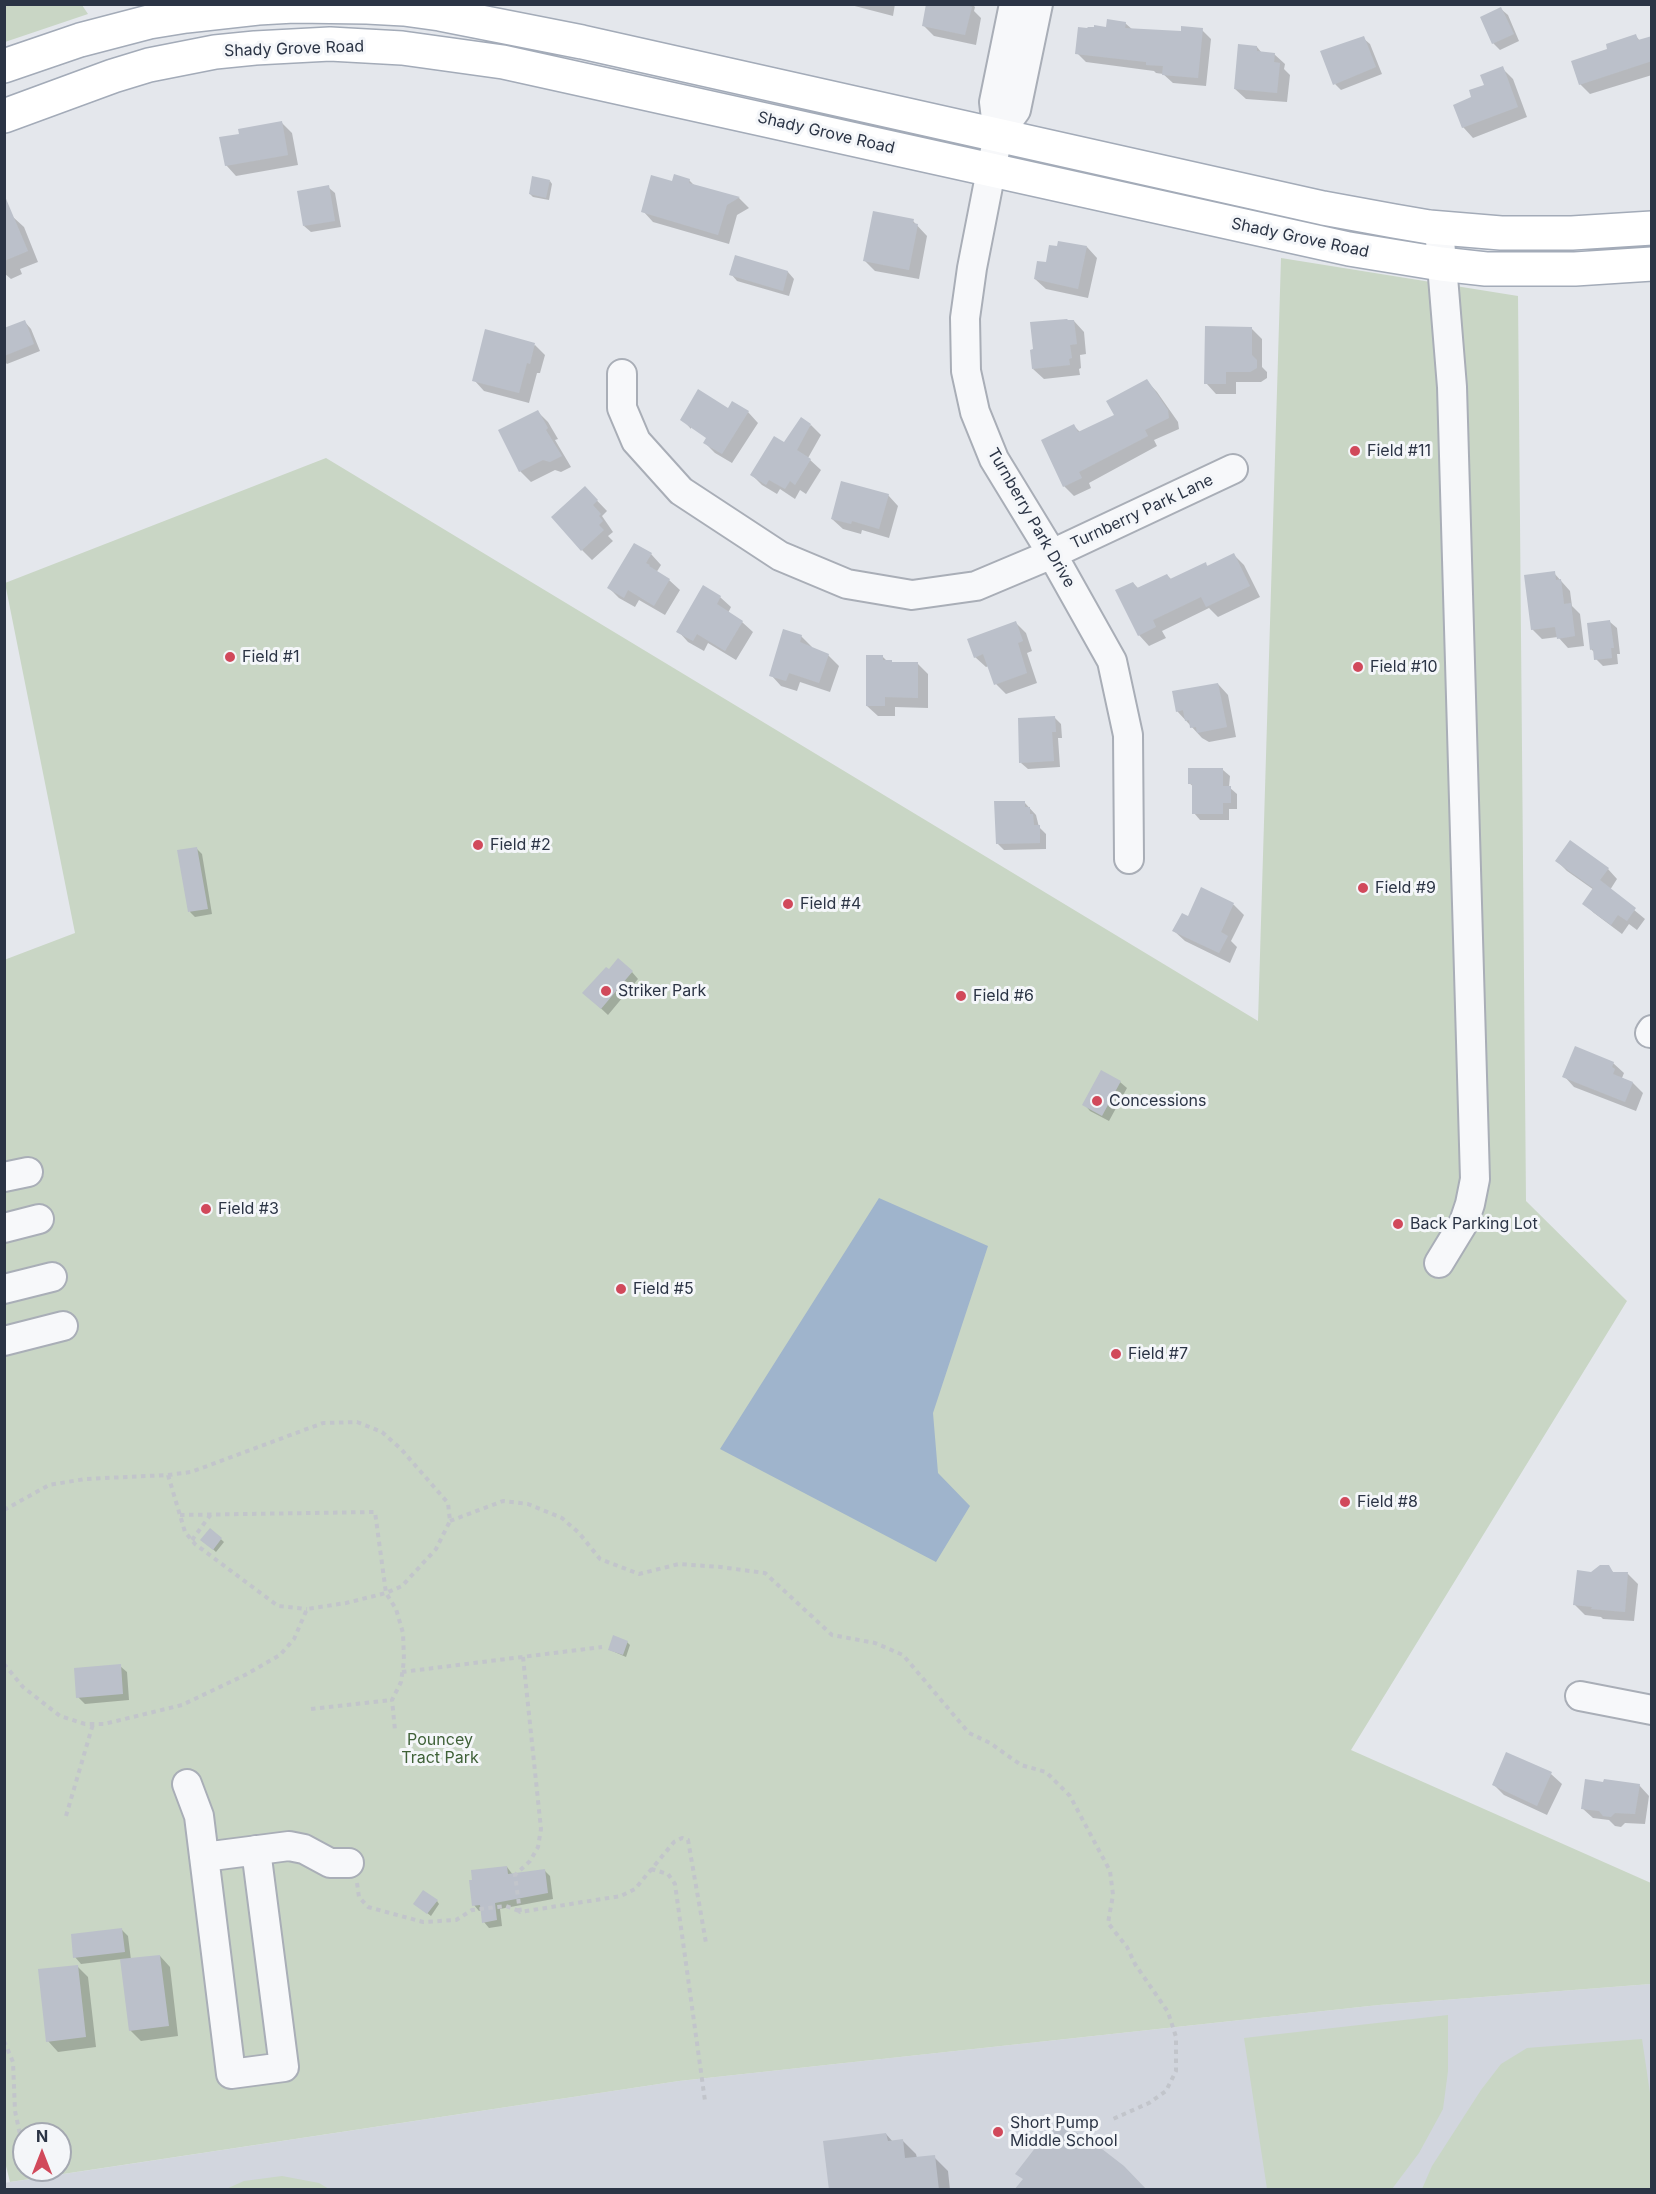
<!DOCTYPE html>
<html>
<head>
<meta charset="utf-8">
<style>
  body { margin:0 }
  #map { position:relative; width:1656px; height:2194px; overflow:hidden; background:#e4e7ec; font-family:Inter,sans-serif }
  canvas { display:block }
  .frame { position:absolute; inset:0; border:6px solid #2b3445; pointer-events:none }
  .north { position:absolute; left:12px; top:2122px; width:60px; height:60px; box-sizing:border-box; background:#f4f6f9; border:2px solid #a4a8b1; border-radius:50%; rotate:0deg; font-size:16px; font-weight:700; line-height:24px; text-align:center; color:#2b3445 }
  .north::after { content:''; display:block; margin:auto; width:21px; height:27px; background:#d1495b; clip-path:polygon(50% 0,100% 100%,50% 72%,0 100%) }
</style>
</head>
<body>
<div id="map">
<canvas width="1656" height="2194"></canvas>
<div class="frame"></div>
<div class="north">N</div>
</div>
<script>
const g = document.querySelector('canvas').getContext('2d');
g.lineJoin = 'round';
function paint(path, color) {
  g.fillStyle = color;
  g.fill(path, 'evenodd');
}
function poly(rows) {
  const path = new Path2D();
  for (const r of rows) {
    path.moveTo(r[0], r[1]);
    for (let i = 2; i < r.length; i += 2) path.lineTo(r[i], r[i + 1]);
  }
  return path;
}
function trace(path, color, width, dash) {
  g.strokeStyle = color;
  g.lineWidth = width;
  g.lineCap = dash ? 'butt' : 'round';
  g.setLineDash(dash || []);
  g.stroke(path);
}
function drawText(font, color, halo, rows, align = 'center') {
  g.font = font + ' Inter,sans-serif';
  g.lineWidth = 6;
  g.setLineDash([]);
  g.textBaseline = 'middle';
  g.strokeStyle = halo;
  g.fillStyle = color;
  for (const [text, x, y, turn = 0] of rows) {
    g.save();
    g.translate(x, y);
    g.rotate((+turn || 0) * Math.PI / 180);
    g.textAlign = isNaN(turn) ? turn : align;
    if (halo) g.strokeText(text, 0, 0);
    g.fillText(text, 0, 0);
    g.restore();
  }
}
paint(poly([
  [1651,1984,1651,2189,5,2190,4,2183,679,2081,1379,2005]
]), '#d2d6de');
paint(poly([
  [4,5,82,5,88,14,5,42],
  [1281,258,1518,296,1526,1201,1627,1301,1351,1750,1651,1883,1651,1984,1379,2005,679,2081,10,2182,4,2158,4,960,75,933,5,583,326,458,1258,1021],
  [24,2134,60,2134,60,2170,24,2170],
  [1448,2015,1448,2071,1443,2109,1419,2153,1392,2189,1267,2189,1244,2038],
  [1642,2039,1651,2100,1651,2189,1422,2189,1432,2166,1481,2090,1501,2064,1527,2048],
  [282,2176,319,2183,329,2189,226,2189,244,2181]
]), '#c9d6c5');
paint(poly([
  [879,1198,988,1246,933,1413,938,1473,970,1506,936,1562,720,1449]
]), '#9fb4cc');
paint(poly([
  [847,4,895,4,893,16],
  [928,4,972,4,975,7,974,11,981,18,976,45,934,36,923,25],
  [1501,9,1508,15,1519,41,1500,50,1493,43],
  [1125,23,1133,30,1182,33,1202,30,1211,39,1206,86,1173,83,1163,74,1156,73,1154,71,1086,62,1077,53,1107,28],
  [1636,36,1640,41,1652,39,1652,75,1590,94,1580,84],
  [1363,38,1370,44,1382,74,1341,90,1335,84],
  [1257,47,1262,53,1274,54,1285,64,1284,69,1290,75,1287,102,1246,99,1235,89],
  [1502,68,1513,79,1527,117,1473,138,1463,127,1473,98],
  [282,123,292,133,298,165,236,176,226,165,240,135],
  [689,180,695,186,739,198,749,208,737,215,729,244,653,222,643,211,673,183],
  [550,181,552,184,549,200,533,197,530,194],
  [328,187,335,193,341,227,311,232,304,226],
  [13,217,24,227,38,262,20,269,22,274,11,279,4,273,4,221],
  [913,221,927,236,919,279,875,271,865,261],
  [1087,247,1097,258,1088,298,1046,289,1035,279,1047,264],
  [788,272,794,279,789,296,737,281,731,274],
  [1074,321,1084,332,1086,354,1080,355,1081,368,1079,369,1080,375,1044,379,1033,369],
  [25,322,31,329,40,351,7,364,4,361,4,330],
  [1252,329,1262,339,1262,367,1267,372,1267,378,1261,382,1236,382,1236,394,1216,394,1206,383],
  [535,345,545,355,540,373,537,373,529,403,484,391,474,380],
  [1147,381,1157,392,1178,422,1179,429,1154,440,1157,446,1089,483,1091,488,1074,496,1064,486,1074,426,1081,433,1116,416],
  [729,410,748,412,758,423,732,463,715,453,705,443,713,441,691,426,691,429,682,419],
  [538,412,548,422,558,439,555,440,571,467,561,472,555,470,531,482,520,471,500,430],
  [811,425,821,435,808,458,821,470,806,494,800,490,795,499,780,489,777,494,762,485,752,475,785,444],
  [585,488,607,511,602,516,613,532,608,536,613,541,592,560,582,550],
  [888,495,898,506,889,538,862,530,861,534,843,529,832,519],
  [651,554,661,565,656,573,669,580,680,590,665,615,639,600,635,607,619,598,609,588],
  [1234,555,1244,565,1260,597,1218,617,1209,608,1162,631,1166,638,1149,646,1139,635,1133,583,1139,589,1167,575,1172,580,1205,564,1209,567],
  [1554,573,1570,591,1572,606,1580,614,1584,646,1568,648,1558,637,1542,639,1532,629],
  [720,597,731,607,728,613,742,622,753,632,736,660,708,643,704,651,688,642,678,631],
  [1610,622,1617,628,1620,654,1617,654,1618,664,1603,666,1596,659,1595,653,1591,649],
  [1016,623,1026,633,1032,651,1027,653,1037,683,1006,694,996,684,989,666,986,667,975,657],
  [801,636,812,647,811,648,828,655,839,666,830,692,800,682,797,691,781,686,771,675],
  [882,656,888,662,894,663,918,664,928,674,928,708,895,707,895,716,878,716,867,706],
  [1218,684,1228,695,1236,737,1209,742,1202,738,1177,711],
  [1055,718,1061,724,1062,738,1058,738,1060,767,1028,769,1021,763],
  [1223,770,1230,776,1229,787,1237,794,1237,809,1229,809,1229,820,1200,820,1194,813,1194,787,1189,783],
  [1025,803,1036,815,1039,827,1046,834,1046,849,1004,850,997,843],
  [197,849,202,854,212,914,195,917,190,912],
  [1557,861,1608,869,1617,879,1610,890,1645,919,1637,930,1629,924,1622,934,1594,913,1584,904,1594,890,1567,871],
  [1202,889,1234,905,1244,915,1231,941,1237,947,1230,963,1185,941,1174,931,1189,918],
  [632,972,638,979,608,1015,591,999],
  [1613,1063,1624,1073,1622,1078,1633,1083,1643,1093,1636,1111,1574,1087,1564,1076],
  [1120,1082,1127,1088,1109,1121,1090,1111,1084,1104],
  [211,1530,224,1542,216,1552,203,1540],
  [1608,1567,1614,1573,1628,1574,1638,1584,1634,1621,1603,1619,1601,1617,1585,1615,1575,1605,1592,1573],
  [627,1642,630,1645,626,1657,610,1650],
  [120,1666,127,1672,129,1700,85,1704,78,1697],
  [1551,1774,1562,1784,1547,1815,1504,1795,1494,1785],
  [1639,1785,1649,1796,1645,1824,1625,1823,1621,1827,1615,1826,1609,1820,1593,1818,1582,1808],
  [507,1867,513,1875,545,1871,550,1876,553,1899,500,1909,502,1926,489,1928,484,1922,482,1911,479,1911,474,1905,474,1881],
  [437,1901,439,1904,431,1916,418,1906],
  [122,1930,128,1936,131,1960,160,1956,170,1967,178,2036,141,2041,130,2030,122,1959,81,1964,75,1957],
  [77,1966,88,1977,96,2047,58,2052,48,2041],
  [886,2134,893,2142,902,2140,916,2154,917,2158,934,2157,948,2171,950,2190,831,2190]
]), '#0003');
paint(poly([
  [926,4,963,4,972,7,965,35,922,26],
  [1501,7,1514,34,1492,44,1480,17],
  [1107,19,1126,22,1125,28,1181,31,1181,26,1203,28,1198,78,1162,75,1163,66,1146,65,1146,62,1075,54,1078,27,1087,28,1088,27,1094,27,1094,25,1106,27],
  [1636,34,1638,40,1652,36,1652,61,1579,85,1571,61,1607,49,1606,44],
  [1364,36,1376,67,1333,85,1320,51],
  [1238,44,1257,46,1257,51,1275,53,1274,62,1280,63,1277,93,1234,89],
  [1503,66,1518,107,1462,128,1453,105,1471,97,1469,90,1484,85,1480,75],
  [282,121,288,155,225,166,219,137,239,134,238,129],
  [674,174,690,179,689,183,740,197,727,205,718,235,641,212,651,175,672,181],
  [532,176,550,180,546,198,529,194],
  [329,185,335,221,303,226,297,191],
  [4,194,28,251,4,261],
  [873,211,914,219,913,223,918,224,909,270,863,261],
  [1058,241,1087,246,1078,289,1034,279,1037,261,1046,262,1049,245,1057,246],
  [735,255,788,271,783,291,729,275],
  [1067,319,1068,320,1074,320,1077,344,1070,345,1072,358,1069,359,1070,365,1032,369,1030,350,1033,349,1030,322],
  [25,320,34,344,4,356,4,328],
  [1205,326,1252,327,1252,355,1257,360,1257,368,1250,372,1226,372,1226,384,1204,384],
  [485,329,535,343,530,364,527,363,519,393,472,381],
  [1147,379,1168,410,1169,418,1145,430,1148,436,1079,472,1082,478,1063,487,1041,440,1074,424,1078,432,1114,415,1106,401],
  [698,389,728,408,732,401,749,411,722,454,703,443,706,438,680,420],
  [538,410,548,428,546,430,562,456,550,462,543,460,519,472,498,430],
  [801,417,811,424,797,450,811,459,795,485,790,481,785,489,769,480,766,485,750,475,774,436,784,442],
  [841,481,889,494,879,529,852,521,851,524,831,519],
  [585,486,598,500,593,505,601,514,599,516,603,521,599,525,604,530,581,551,551,517],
  [634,543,652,553,646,563,650,565,649,566,670,579,654,606,628,590,624,598,607,588],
  [1234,553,1250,586,1206,607,1201,597,1153,620,1156,627,1138,636,1115,590,1133,582,1137,588,1167,574,1170,579,1206,562,1207,566],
  [1555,571,1556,580,1561,579,1564,604,1571,603,1575,636,1557,639,1555,627,1531,630,1524,575],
  [703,585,721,596,717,604,743,621,725,651,697,634,693,641,676,632],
  [1610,620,1614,648,1611,648,1612,658,1594,660,1593,649,1590,650,1587,623],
  [1016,621,1023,641,1018,643,1027,673,994,685,983,654,974,658,967,639],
  [783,629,802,635,800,642,829,654,819,683,789,673,786,681,769,676],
  [866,655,883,655,883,660,892,660,892,662,918,662,918,698,885,697,885,706,866,706],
  [1218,683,1227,727,1197,733,1196,727,1190,728,1189,720,1185,721,1183,710,1176,712,1172,691],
  [1055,716,1056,732,1052,732,1054,761,1019,763,1018,718],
  [1188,768,1223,768,1223,786,1231,786,1231,803,1223,803,1223,814,1192,814,1192,784,1188,784],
  [994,801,1025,801,1025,807,1030,807,1030,814,1033,814,1034,825,1040,825,1040,843,996,844],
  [1570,840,1609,868,1600,880,1636,908,1627,921,1618,915,1611,925,1582,904,1593,888,1555,861],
  [197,847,208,909,188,912,177,850],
  [1201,887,1234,903,1221,932,1228,936,1219,953,1172,931,1182,913,1188,916],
  [618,958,633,971,601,1009,582,993,606,967,609,969],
  [1575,1046,1614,1062,1612,1067,1615,1069,1613,1074,1633,1082,1625,1102,1562,1077],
  [1101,1070,1121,1081,1102,1116,1082,1105],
  [210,1528,222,1538,213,1550,200,1540],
  [1600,1565,1609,1565,1613,1572,1628,1572,1625,1612,1591,1609,1592,1607,1573,1605,1577,1570,1591,1572],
  [613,1635,628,1641,623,1655,608,1650],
  [121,1664,123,1694,76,1698,74,1668],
  [1506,1752,1552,1772,1537,1806,1492,1785],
  [1585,1779,1603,1782,1604,1779,1640,1784,1635,1814,1615,1813,1611,1817,1603,1816,1599,1811,1581,1809],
  [507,1866,508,1874,545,1869,548,1893,495,1903,497,1920,482,1923,480,1905,472,1906,469,1880,472,1880,471,1870],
  [423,1890,438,1900,427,1914,413,1904],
  [122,1928,125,1952,73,1958,71,1934],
  [160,1955,169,2026,129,2031,120,1959],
  [78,1965,86,2037,46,2042,38,1969],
  [1056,2121,1093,2142,1124,2166,1147,2190,1014,2190,1023,2179,1015,2174],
  [886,2133,888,2141,903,2139,905,2158,935,2155,939,2190,829,2190,823,2141]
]), '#bbc0ca');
const minor = poly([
  [1014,4,994,102,998,135,1016,110,1038,4],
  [998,135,972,268,965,318,966,371,975,412,994,459,1052,554,1112,661,1128,735,1129,859],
  [1439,228,1452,387,1475,1179,1470,1204,1464,1222,1439,1263],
  [622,374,622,408,636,441,681,491,780,556,847,584,912,595,976,586,1052,554,1233,469],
  [1650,1033,1652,1030],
  [4,1177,28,1172],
  [4,1228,39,1219],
  [4,1289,52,1277],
  [4,1341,63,1326],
  [1580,1696,1652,1710],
  [187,1784,199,1816,231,2074,284,2067,256,1850],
  [204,1857,289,1846,304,1849,330,1863,349,1863]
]);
const major = poly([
  [4,66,80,40,149,22,186,16,258,8,294,6,367,7,404,9,440,14,582,42,1323,208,1394,221,1429,227,1501,233,1572,233,1652,228],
  [4,116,113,76,149,65,215,52,255,48,330,44,402,48,503,62,1349,249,1441,264,1486,269,1575,269,1652,264]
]);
trace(minor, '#a9aeb7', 32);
trace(major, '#a3abb8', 36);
trace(poly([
  [168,1475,185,1532,195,1544,278,1606,307,1609],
  [4,1510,49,1485,85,1479,168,1475,191,1472,323,1423,357,1422,382,1432,401,1449,448,1503,450,1521,436,1549,402,1586,386,1593,346,1603,307,1609,294,1639,280,1655,245,1675,182,1705,104,1724,85,1724,60,1716,23,1687,4,1664],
  [180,1515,375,1512,386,1593,396,1609,403,1633,404,1660,401,1682,392,1700,395,1730],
  [450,1521,503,1501,528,1504,562,1518,579,1533,600,1559,639,1574,679,1564,720,1567,765,1573,832,1635,875,1643,903,1655,969,1733,990,1743,1021,1765,1046,1772,1070,1796,1110,1871,1113,1895,1108,1923,1127,1947,1135,1964,1168,2012,1176,2037,1176,2071,1166,2091,1149,2103,1113,2119],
  [192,1540,211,1514],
  [523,1657,541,1829,538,1847,530,1861,515,1875,520,1912,621,1896,635,1889,674,1842,682,1838,688,1840,706,1943],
  [402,1672,602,1647],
  [311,1709,392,1700],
  [66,1816,93,1724],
  [651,1869,668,1874,675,1884,705,2101],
  [357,1883,359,1897,368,1907,423,1922,456,1920,472,1910,506,1906,519,1911],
  [4,2041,13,2062,15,2111,24,2153],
  [27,2170,28,2172]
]), '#c2c5cb', 4, [4.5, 4.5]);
trace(minor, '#f7f8fa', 28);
trace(major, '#fff', 33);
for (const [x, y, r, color] of [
  [1355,451,6,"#d1495b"],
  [230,657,6,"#d1495b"],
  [1358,667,6,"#d1495b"],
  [478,845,6,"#d1495b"],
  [1363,888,6,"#d1495b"],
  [788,904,6,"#d1495b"],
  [606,991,6,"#d1495b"],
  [961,996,6,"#d1495b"],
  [1097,1101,6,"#d1495b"],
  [206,1209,6,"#d1495b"],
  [1398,1224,6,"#d1495b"],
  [621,1289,6,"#d1495b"],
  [1116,1354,6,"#d1495b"],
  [1345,1502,6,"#d1495b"],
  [998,2132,6,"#d1495b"]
]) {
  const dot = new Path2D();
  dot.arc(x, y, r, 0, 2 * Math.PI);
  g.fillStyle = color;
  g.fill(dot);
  trace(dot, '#f4f6f9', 2);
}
drawText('16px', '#2b3445', '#f4f6f9', [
  ["Shady Grove Road",294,49,-2],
  ["Shady Grove Road",826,133,13],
  ["Shady Grove Road",1300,238,12],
  ["Turnberry Park Lane",1142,512,-25],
  ["Turnberry Park Drive",1031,518,60]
]);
drawText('16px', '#2b3445', '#f4f6f9', [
  ["Field #11",1367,451],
  ["Field #1",242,657],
  ["Field #10",1370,667],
  ["Field #2",490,845],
  ["Field #9",1375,888],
  ["Field #4",800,904],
  ["Striker Park",618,991],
  ["Field #6",973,996],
  ["Concessions",1109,1101],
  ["Field #3",218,1209],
  ["Back Parking Lot",1410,1224],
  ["Field #5",633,1289],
  ["Field #7",1128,1354],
  ["Field #8",1357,1502],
  ["Short Pump",1010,2123],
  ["Middle School",1010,2141]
], 'left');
drawText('16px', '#3f6138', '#f4f6f9', [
  ["Pouncey",440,1740],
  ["Tract Park",440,1758]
]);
</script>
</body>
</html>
